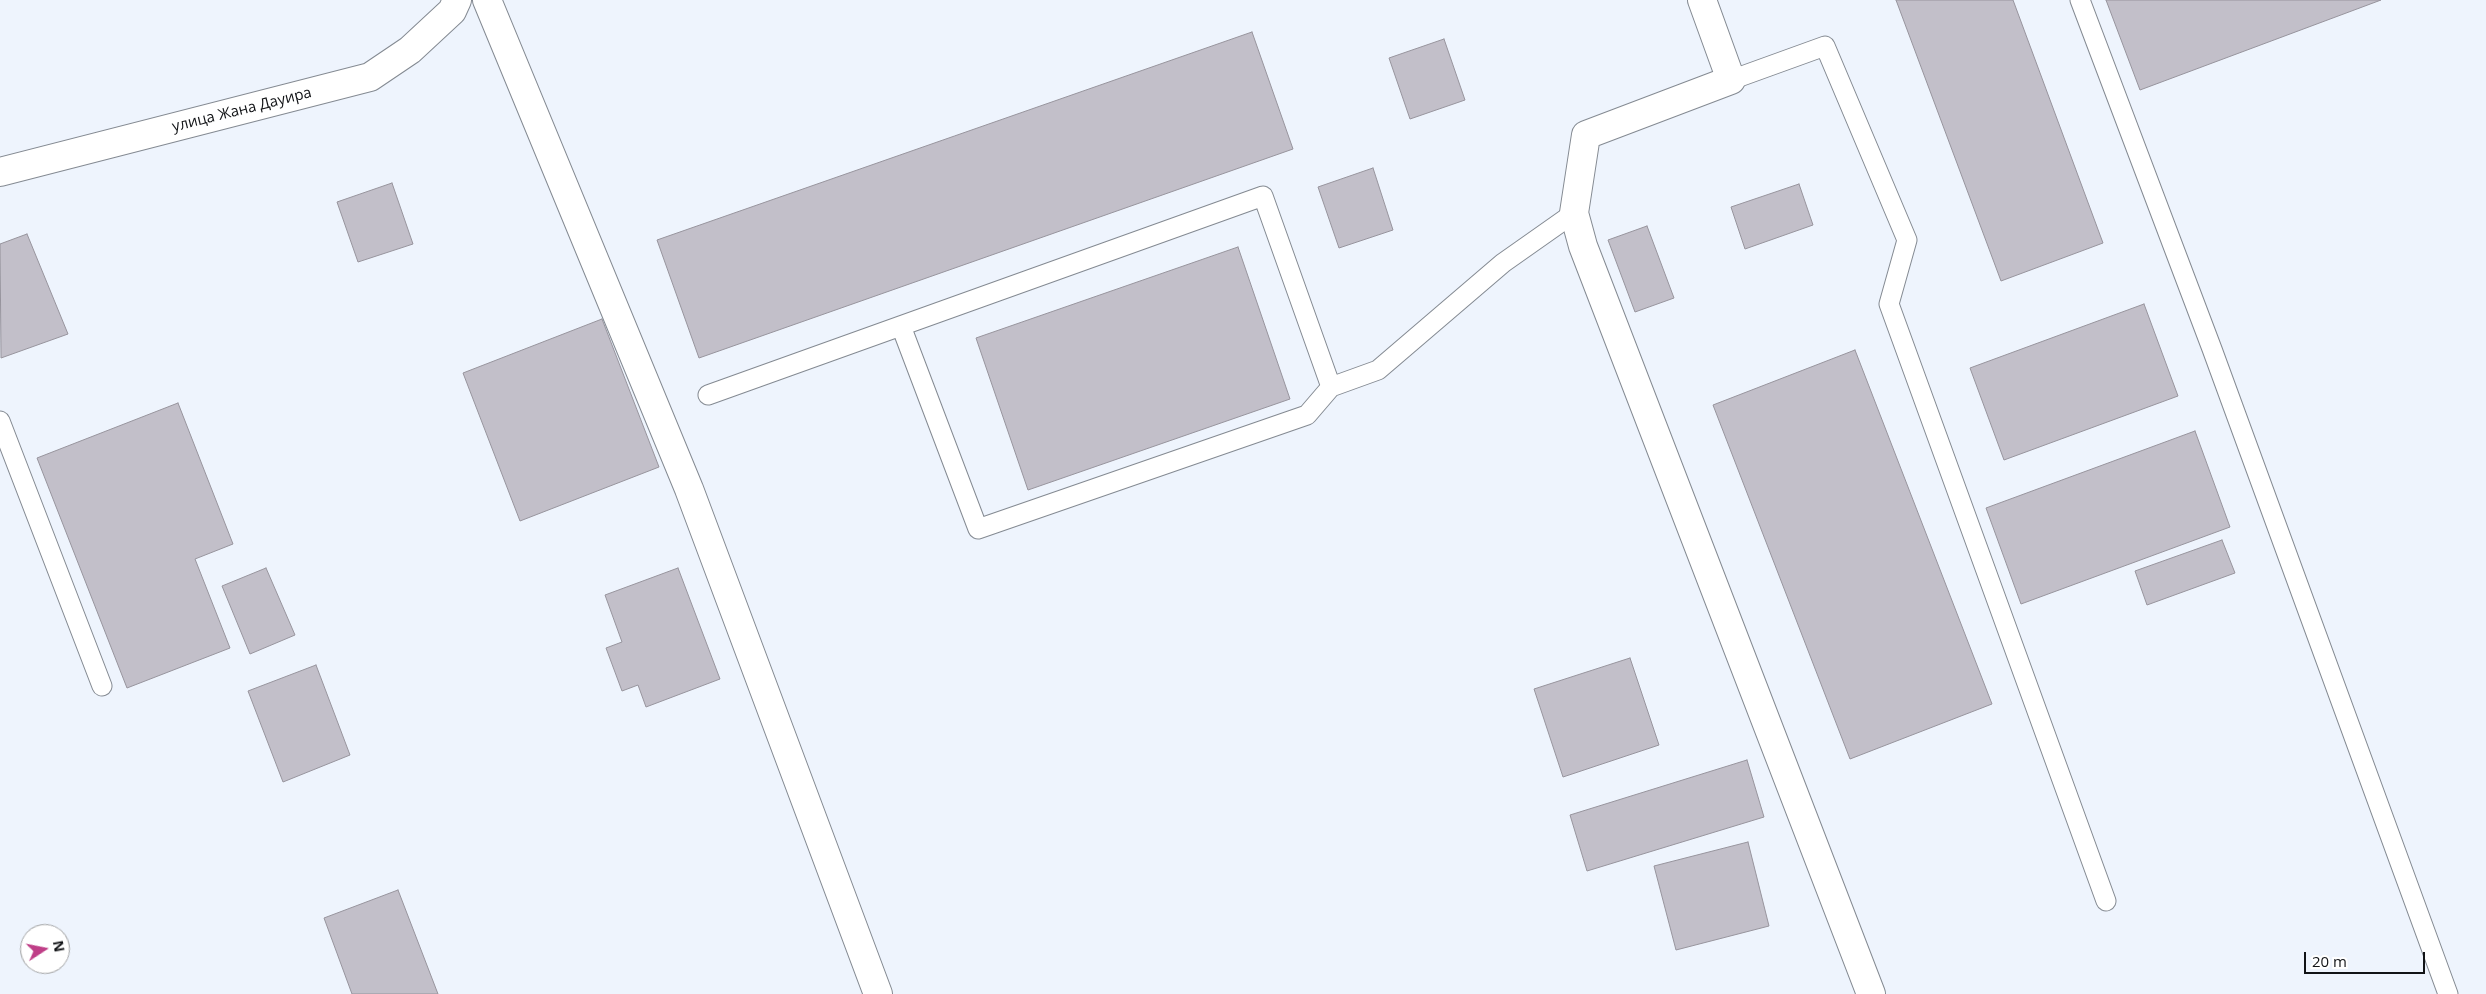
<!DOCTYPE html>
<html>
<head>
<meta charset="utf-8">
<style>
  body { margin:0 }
  #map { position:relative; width:2486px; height:994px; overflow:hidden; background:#eef4fd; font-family:"Open Sans",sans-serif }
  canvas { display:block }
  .north { position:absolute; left:20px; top:924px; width:50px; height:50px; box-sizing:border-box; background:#fff; border:1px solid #a0a1a2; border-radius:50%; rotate:79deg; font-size:14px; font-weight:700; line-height:20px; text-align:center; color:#111316 }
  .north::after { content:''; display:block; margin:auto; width:18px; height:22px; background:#bf3e87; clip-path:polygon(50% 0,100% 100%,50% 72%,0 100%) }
  .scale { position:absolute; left:2304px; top:952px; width:121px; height:22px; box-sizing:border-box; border:2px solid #111316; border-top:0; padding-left:6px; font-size:15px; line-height:18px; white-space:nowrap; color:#111316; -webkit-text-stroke:4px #fff; paint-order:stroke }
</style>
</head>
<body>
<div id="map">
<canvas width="2486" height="994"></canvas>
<div class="north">N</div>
<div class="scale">20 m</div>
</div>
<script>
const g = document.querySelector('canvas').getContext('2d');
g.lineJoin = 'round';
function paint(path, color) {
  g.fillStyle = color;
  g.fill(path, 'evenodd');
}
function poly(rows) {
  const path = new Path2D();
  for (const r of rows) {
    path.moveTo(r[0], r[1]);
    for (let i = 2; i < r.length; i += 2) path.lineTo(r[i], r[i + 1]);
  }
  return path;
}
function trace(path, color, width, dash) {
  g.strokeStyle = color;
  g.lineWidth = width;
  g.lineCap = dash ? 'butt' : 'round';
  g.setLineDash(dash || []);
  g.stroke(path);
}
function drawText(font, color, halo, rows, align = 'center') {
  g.font = font + ' "Open Sans",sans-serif';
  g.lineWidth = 5;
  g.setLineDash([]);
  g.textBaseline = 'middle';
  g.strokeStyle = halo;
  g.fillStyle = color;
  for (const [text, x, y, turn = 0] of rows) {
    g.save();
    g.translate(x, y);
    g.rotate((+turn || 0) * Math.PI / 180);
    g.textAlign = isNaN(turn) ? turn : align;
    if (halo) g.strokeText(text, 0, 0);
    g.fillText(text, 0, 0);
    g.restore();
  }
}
const building = poly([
  [1896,0,2013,0,2103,243,2001,281,1896,0],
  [2106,0,2381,0,2140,90,2106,0],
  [1252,32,1293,149,699,358,657,240,1252,32],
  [1444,39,1465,100,1410,119,1389,58,1444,39],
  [1373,168,1393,230,1339,248,1318,187,1373,168],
  [392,183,413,244,358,262,337,202,392,183],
  [1799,184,1813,225,1745,249,1731,207,1799,184],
  [1647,226,1674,298,1635,312,1608,240,1647,226],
  [27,234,68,334,1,358,0,244,27,234],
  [1238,247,1290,399,1028,490,976,338,1238,247],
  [2144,304,2178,396,2004,460,1970,368,2144,304],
  [602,319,659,467,520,521,463,373,602,319],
  [1855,350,1992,704,1850,759,1713,405,1855,350],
  [178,403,233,544,195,559,230,648,127,688,37,458,178,403],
  [2195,431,2230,527,2021,604,1986,508,2195,431],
  [2222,540,2235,573,2147,605,2135,571,2222,540],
  [266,568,295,635,250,654,222,586,266,568],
  [678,568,720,679,646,707,638,685,622,691,606,648,622,642,605,595,678,568],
  [1630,658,1659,745,1563,777,1534,689,1630,658],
  [316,665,350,755,283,782,248,691,316,665],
  [1747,760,1764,817,1587,871,1570,815,1747,760],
  [1748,842,1769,926,1676,950,1654,866,1748,842],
  [398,890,438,994,352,994,324,918,398,890]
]);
paint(building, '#c2bfc9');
trace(building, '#97949d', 1);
const service = poly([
  [2080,0,2212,349,2448,994],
  [1731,80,1825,46,1907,240,1889,304,2106,901],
  [901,326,978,529,1307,415,1331,387],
  [708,395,1263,196,1331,387,1378,370,1503,263,1574,213],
  [0,421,102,686]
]);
const minor = poly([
  [487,0,689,489,878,994],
  [1702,0,1731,80,1586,135,1574,213,1583,246,1871,994],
  [0,172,370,77,410,50,452,11,457,0]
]);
trace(service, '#848a92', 21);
trace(minor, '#848a92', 30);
trace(service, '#fff', 19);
trace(minor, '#fff', 28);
drawText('15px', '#111316', '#fff', [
  ["улица Жана Дауира",242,110,-14]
]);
</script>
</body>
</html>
